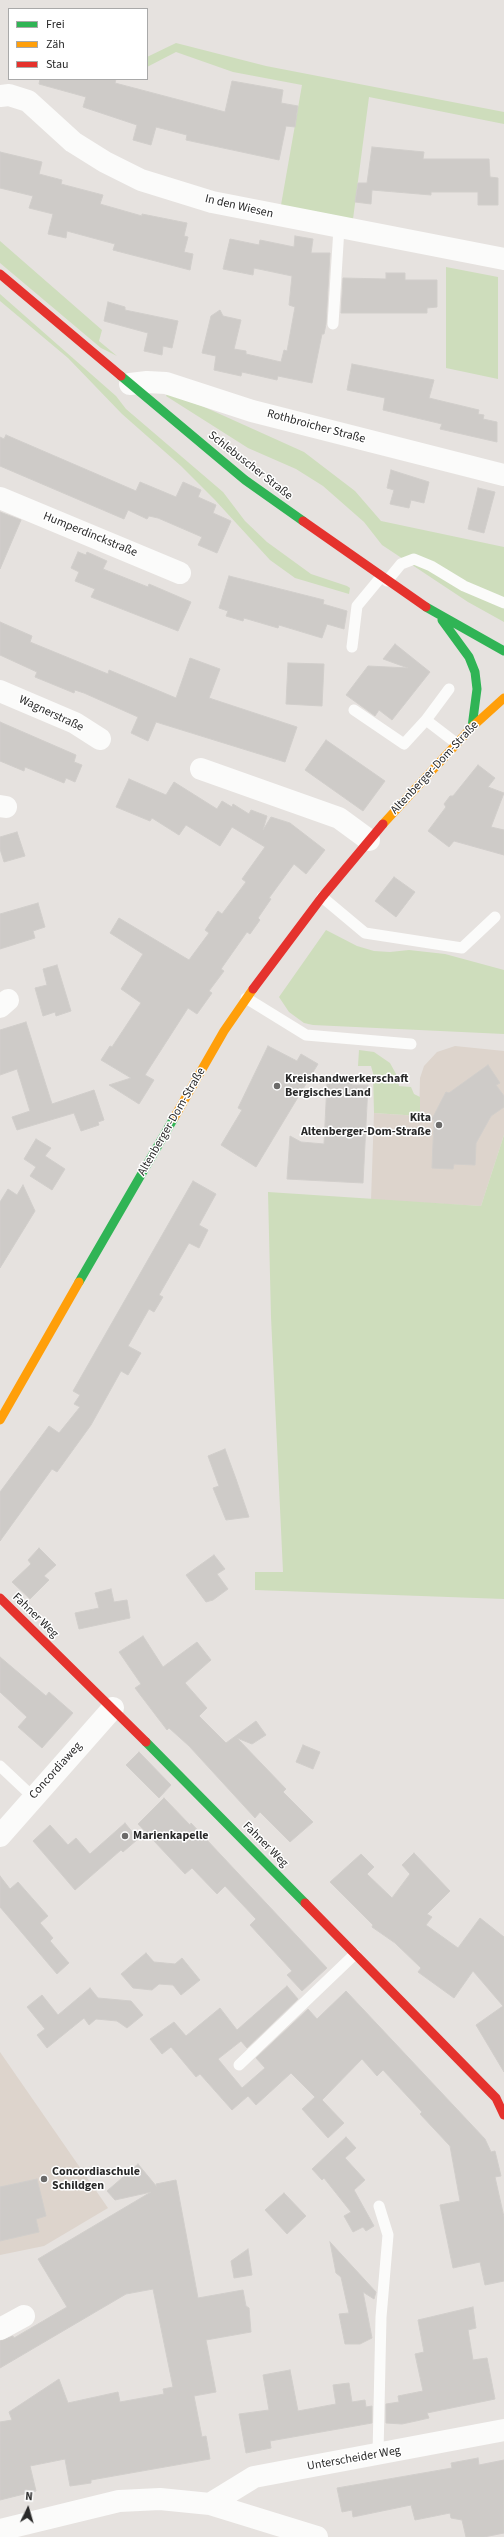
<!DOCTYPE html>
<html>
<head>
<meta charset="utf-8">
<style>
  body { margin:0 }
  #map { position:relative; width:504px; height:2537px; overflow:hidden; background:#e6e2df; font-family:"Source Sans 3",sans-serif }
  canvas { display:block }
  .legend { position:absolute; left:8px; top:8px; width:140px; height:72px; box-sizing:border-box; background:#fff; border:1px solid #a9a9a9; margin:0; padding:5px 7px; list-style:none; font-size:12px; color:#292929 }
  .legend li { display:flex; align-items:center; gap:8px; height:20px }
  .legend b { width:20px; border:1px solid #a9a9a9 }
  .north { position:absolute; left:8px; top:2489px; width:40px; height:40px; -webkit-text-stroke:3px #fff; paint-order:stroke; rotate:5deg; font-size:11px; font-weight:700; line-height:16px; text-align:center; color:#292929 }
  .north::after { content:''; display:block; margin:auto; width:14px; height:18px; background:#292929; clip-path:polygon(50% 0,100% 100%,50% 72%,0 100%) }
</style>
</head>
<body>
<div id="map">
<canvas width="504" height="2537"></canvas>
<ul class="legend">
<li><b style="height:5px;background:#30b455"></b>Frei</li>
<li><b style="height:5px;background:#ff9f0a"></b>Zäh</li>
<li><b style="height:5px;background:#e5322d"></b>Stau</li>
</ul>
<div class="north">N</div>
</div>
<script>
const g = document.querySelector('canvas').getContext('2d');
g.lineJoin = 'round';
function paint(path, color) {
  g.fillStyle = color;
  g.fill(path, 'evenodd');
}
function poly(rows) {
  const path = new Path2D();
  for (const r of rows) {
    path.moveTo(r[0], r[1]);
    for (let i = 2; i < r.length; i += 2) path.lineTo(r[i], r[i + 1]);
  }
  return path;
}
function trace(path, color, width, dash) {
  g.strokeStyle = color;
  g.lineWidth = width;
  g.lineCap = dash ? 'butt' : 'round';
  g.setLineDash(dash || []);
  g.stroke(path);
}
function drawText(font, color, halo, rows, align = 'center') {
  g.font = font + ' "Source Sans 3",sans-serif';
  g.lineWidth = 3;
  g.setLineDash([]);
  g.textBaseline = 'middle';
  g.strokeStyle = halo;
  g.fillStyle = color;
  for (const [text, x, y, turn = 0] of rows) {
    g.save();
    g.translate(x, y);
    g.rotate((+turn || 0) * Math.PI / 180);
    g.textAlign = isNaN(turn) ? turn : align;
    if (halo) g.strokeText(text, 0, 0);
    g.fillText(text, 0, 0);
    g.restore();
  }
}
paint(poly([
  [455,1046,504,1051,504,1135,481,1206,371,1200,374,1113,419,1116,420,1078,424,1066,437,1052],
  [0,2052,108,2208,44,2246,0,2255]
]), '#ddd4cc');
paint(poly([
  [176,43,266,66,504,112,504,124,369,97,353,219,281,205,302,85,233,72,176,52,147,67,147,57],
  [0,241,102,330,99,341,117,356,101,348,0,263],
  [446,267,498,277,498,379,446,368],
  [0,294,116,396,126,409,223,492,245,521,267,542,311,574,347,586,350,588,349,594,295,578,270,560,215,500,181,466,122,414,68,358,0,301],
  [167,394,202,406,304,452,355,491,381,521,504,547,504,622,468,602,382,545,364,522,323,486,296,469,248,448,166,396],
  [326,930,357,946,374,951,390,952,409,950,445,954,504,970,504,1034,313,1025,304,1023,289,1012,279,997],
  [359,1050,374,1052,390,1063,396,1074,399,1086,411,1087,414,1094,420,1097,420,1116,374,1113,373,1073,371,1066,358,1066],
  [504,1135,504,1599,255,1590,255,1572,283,1572,271,1317,268,1192,481,1206]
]), '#ceddbc');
const building = poly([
  [40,79,116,79,115,83,225,112,232,81,283,90,281,103,298,106,295,127,286,126,279,160,186,140,187,135,156,127,151,145,133,140,137,125,83,107,86,97,39,84,40,79],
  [372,147,424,152,423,159,489,159,490,177,498,178,498,205,478,205,478,192,431,192,431,195,372,190,371,204,355,202,358,183,367,183,372,147],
  [0,152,42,162,39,174,62,180,61,184,103,195,100,204,142,216,142,214,187,223,184,236,188,237,184,252,193,254,190,270,113,250,115,244,67,231,66,238,48,234,53,214,29,208,33,196,0,188,0,152],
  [295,236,313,239,311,253,330,253,326,324,324,334,322,334,312,383,278,376,277,380,242,372,241,376,214,370,216,356,202,353,211,316,220,310,223,316,241,320,234,349,246,351,246,354,281,362,284,350,287,351,295,307,289,305,292,276,254,268,253,275,223,269,230,239,259,245,260,240,294,247,295,236],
  [386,273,405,273,405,280,437,280,437,307,427,308,427,313,341,313,343,278,386,279,386,273],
  [108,302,125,307,125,310,178,321,172,348,163,346,162,355,144,351,148,333,104,321,108,302],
  [352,364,434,380,429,398,479,410,478,414,484,415,483,419,497,422,497,442,440,429,442,424,383,410,385,398,347,390,352,364],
  [6,435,136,491,140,482,176,497,183,482,201,490,198,497,216,505,213,513,231,521,217,553,198,545,202,537,158,518,149,516,147,519,128,510,124,519,0,466,0,437,4,439,6,435],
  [391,470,429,482,424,503,411,500,409,508,390,504,394,490,387,488,391,470],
  [478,488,495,492,484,533,468,529,478,488],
  [0,512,21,520,0,569,0,512],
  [78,552,86,555,87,552,107,561,103,569,148,587,149,584,191,602,178,631,91,597,95,589,75,581,79,572,71,568,78,552],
  [229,576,324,600,323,604,347,611,344,629,327,624,322,638,279,625,278,628,244,618,243,621,226,616,228,611,219,608,229,576],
  [0,622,32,636,30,642,108,674,109,670,176,698,190,658,220,669,209,698,297,727,285,762,156,722,148,741,131,733,138,717,84,693,75,690,74,693,35,677,37,672,0,655,0,622],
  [395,644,430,672,392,720,379,710,375,716,346,695,368,666,408,668,383,659,395,644],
  [288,663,324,664,322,706,286,704,288,663],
  [0,722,76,755,74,762,82,765,75,782,66,778,64,783,25,767,24,771,0,761,0,722],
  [326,740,385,781,363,811,305,770,326,740],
  [478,765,495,778,488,787,504,793,491,827,504,830,504,855,454,841,449,847,428,831,446,807,444,804,450,796,453,796,478,765],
  [129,779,166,795,174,782,217,809,222,801,232,807,233,804,249,814,251,810,267,816,263,830,271,817,290,823,325,850,306,874,294,864,269,898,271,899,258,918,260,920,250,934,247,932,221,969,224,971,209,991,212,993,197,1014,188,1008,145,1075,154,1080,139,1104,109,1085,131,1078,101,1060,110,1046,112,1047,141,1003,121,989,143,954,110,933,119,918,189,960,209,933,205,930,218,911,222,914,246,882,242,879,265,847,232,827,220,846,186,825,179,835,152,818,150,821,116,807,129,779],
  [17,832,25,856,4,862,0,849,0,837,17,832],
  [394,877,415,892,396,917,375,901,394,877],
  [38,903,45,927,33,931,35,938,0,949,0,914,38,903],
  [57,965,71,1011,56,1016,55,1012,43,1016,35,988,47,985,43,969,57,965],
  [26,1022,52,1104,94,1090,104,1120,98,1122,99,1125,81,1131,74,1113,17,1130,12,1117,30,1111,17,1069,0,1075,0,1030,26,1022],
  [268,1046,297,1061,301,1054,318,1064,256,1167,221,1145,242,1110,238,1108,268,1046],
  [488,1065,500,1083,496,1085,504,1096,504,1107,491,1116,476,1143,475,1165,454,1164,453,1169,432,1168,434,1120,432,1119,446,1092,449,1093,488,1065],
  [352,1082,352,1085,368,1085,363,1183,287,1179,290,1136,301,1142,324,1144,327,1083,352,1082],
  [36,1139,51,1148,45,1156,65,1169,52,1190,30,1176,36,1167,24,1159,36,1139],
  [193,1181,216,1194,199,1225,208,1230,199,1248,189,1243,159,1295,163,1297,154,1312,149,1309,128,1346,141,1353,128,1375,121,1371,91,1425,57,1472,52,1469,0,1541,0,1492,49,1426,59,1433,80,1407,74,1404,80,1395,73,1391,193,1181],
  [23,1185,35,1211,0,1268,0,1202,8,1189,17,1195,23,1185],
  [225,1449,236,1479,249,1517,226,1520,213,1488,219,1486,208,1456,225,1449],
  [39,1548,56,1565,44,1576,49,1580,30,1599,12,1582,31,1564,28,1560,39,1548],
  [214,1555,225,1569,217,1574,228,1589,213,1600,206,1602,186,1575,214,1555],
  [111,1589,114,1602,127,1600,130,1618,79,1629,75,1613,99,1608,95,1593,111,1589],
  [143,1636,163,1667,197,1642,211,1660,185,1683,207,1708,199,1716,226,1743,256,1721,266,1735,252,1744,237,1738,286,1789,283,1792,313,1822,290,1842,260,1812,255,1818,189,1746,169,1728,167,1730,135,1688,141,1684,119,1652,143,1636],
  [0,1657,46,1696,49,1692,73,1713,42,1748,18,1727,27,1717,0,1692,0,1657],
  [303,1745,320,1752,313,1769,296,1762,303,1745],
  [139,1752,171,1785,159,1798,126,1765,139,1752],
  [164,1798,190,1825,191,1823,327,1968,302,1991,287,1975,292,1971,250,1925,256,1919,225,1886,217,1894,192,1868,185,1874,138,1824,164,1798],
  [125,1823,138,1839,123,1852,121,1850,75,1890,33,1841,50,1825,68,1845,76,1838,90,1854,125,1823],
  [414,1853,450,1891,427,1914,432,1917,426,1925,458,1948,480,1918,504,1937,504,2072,476,2025,503,2006,473,1971,454,1998,418,1972,421,1968,395,1943,372,1927,373,1925,330,1882,361,1854,374,1867,367,1874,392,1898,410,1874,402,1865,414,1853],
  [0,1876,10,1889,18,1882,48,1916,40,1923,53,1938,50,1941,69,1963,57,1974,0,1907,0,1876],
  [146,1953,154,1962,175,1964,182,1958,200,1980,181,1995,173,1985,159,1984,152,1990,133,1988,121,1974,146,1953],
  [287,1986,298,1999,247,2048,241,2041,218,2059,242,2088,265,2068,256,2058,308,2009,317,2019,346,1991,485,2139,491,2152,495,2151,501,2176,495,2177,504,2217,504,2281,485,2285,480,2262,453,2268,440,2205,460,2201,450,2146,420,2114,422,2112,383,2070,377,2076,362,2059,322,2100,344,2123,328,2138,302,2109,315,2097,291,2073,256,2105,248,2096,232,2110,200,2074,196,2077,171,2047,162,2054,150,2039,174,2022,186,2036,220,2008,237,2030,287,1986],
  [90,1988,98,1998,131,2001,143,2015,127,2028,117,2021,107,2020,96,2019,89,2025,84,2018,47,2048,37,2035,45,2029,27,2007,42,1995,58,2015,90,1988],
  [346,2137,356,2148,345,2158,365,2180,354,2190,374,2226,366,2231,363,2227,353,2232,344,2216,351,2212,324,2178,322,2180,312,2169,346,2137],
  [138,2164,157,2187,156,2184,176,2180,198,2298,243,2290,246,2306,249,2308,251,2332,206,2340,216,2392,194,2396,202,2437,206,2436,210,2459,91,2480,91,2483,70,2486,65,2459,30,2466,36,2491,0,2500,0,2422,12,2420,9,2412,59,2379,68,2403,118,2392,120,2402,164,2394,163,2389,173,2387,153,2289,126,2294,0,2368,0,2341,13,2336,14,2338,67,2307,38,2259,151,2192,115,2200,107,2191,138,2164],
  [37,2179,46,2216,36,2219,39,2232,0,2241,0,2187,37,2179],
  [284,2193,306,2216,287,2234,265,2210,284,2193],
  [330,2242,376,2292,374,2299,363,2292,372,2338,360,2344,345,2344,339,2314,349,2313,341,2277,336,2273,330,2242],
  [248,2249,252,2275,234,2278,231,2261,248,2249],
  [473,2307,476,2328,468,2330,473,2360,487,2358,495,2399,427,2413,429,2418,416,2421,402,2424,386,2423,386,2404,399,2402,398,2396,423,2391,415,2354,424,2352,418,2320,473,2307],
  [290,2370,298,2411,336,2404,333,2385,349,2383,352,2402,365,2400,366,2407,372,2406,372,2423,270,2441,271,2448,246,2453,239,2414,269,2410,263,2375,290,2370],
  [478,2458,479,2465,504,2460,504,2533,484,2537,466,2537,462,2520,451,2518,450,2513,415,2520,411,2505,353,2517,352,2510,342,2512,337,2488,452,2468,451,2463,478,2458]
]);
paint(building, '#cecbc8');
trace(building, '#d1cecb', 1);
trace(poly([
  [333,324,339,228],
  [387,581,401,564,414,559,431,566,464,586,504,603],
  [352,647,357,606,381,577],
  [354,710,404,744,426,720,456,743],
  [426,720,449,689],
  [322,897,365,933,462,948,495,917],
  [246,998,306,1035,411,1044],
  [0,1766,33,1797],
  [239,2065,355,1954],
  [378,2454,381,2317,388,2235,379,2206]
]), '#fbfbfa', 11);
trace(poly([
  [0,96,9,95,28,101,73,142,105,162,141,180,212,202,504,259],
  [130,384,147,382,166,383,252,411,504,475],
  [0,498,180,573],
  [0,691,75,723,100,739],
  [201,769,339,818,369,840],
  [0,806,6,807],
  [0,1007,8,1000],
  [0,1836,113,1708],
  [0,2329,24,2316],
  [210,2504,254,2477,504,2430],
  [0,2530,119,2501,160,2499,210,2504,317,2537]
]), '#fbfbfa', 22);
trace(poly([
  [121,376,245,480,303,521],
  [426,607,504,651],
  [442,620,469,657,475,672,477,689,472,727],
  [79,1282,174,1118],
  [146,1742,305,1903]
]), '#30b455', 9);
trace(poly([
  [383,824,472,727,504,698],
  [174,1118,224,1031,253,989],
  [0,1420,79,1282]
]), '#ff9f0a', 9);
trace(poly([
  [0,274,121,376],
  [303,521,426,607],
  [253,989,322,897,383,824],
  [0,1598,146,1742],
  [305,1903,496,2098,504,2115]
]), '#e5322d', 9);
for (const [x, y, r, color] of [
  [277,1086,4,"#6b6a69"],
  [439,1125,4,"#6b6a69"],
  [125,1836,4,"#6b6a69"],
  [44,2179,4,"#6b6a69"]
]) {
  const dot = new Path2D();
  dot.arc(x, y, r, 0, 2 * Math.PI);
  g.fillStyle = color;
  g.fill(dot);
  trace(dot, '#fff', 1.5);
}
drawText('12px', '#292929', '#fff', [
  ["In den Wiesen",239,207,13],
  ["Rothbroicher Straße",316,427,15],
  ["Schlebuscher Straße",250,466,38],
  ["Humperdinckstraße",90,535,22],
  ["Wagnerstraße",51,714,25],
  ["Altenberger-Dom-Straße",435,768,-47],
  ["Altenberger-Dom-Straße",172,1122,-60],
  ["Fahner Weg",35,1616,44],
  ["Concordiaweg",56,1771,-48],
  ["Fahner Weg",265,1845,45],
  ["Unterscheider Weg",354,2459,-10]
]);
drawText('bold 12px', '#292929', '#fff', [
  ["Kreishandwerkerschaft",285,1079],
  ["Bergisches Land",285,1093],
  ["Kita",431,1118,"right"],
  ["Altenberger-Dom-Straße",431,1132,"right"],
  ["Marienkapelle",133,1836],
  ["Concordiaschule",52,2172],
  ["Schildgen",52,2186]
], 'left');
</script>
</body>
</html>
